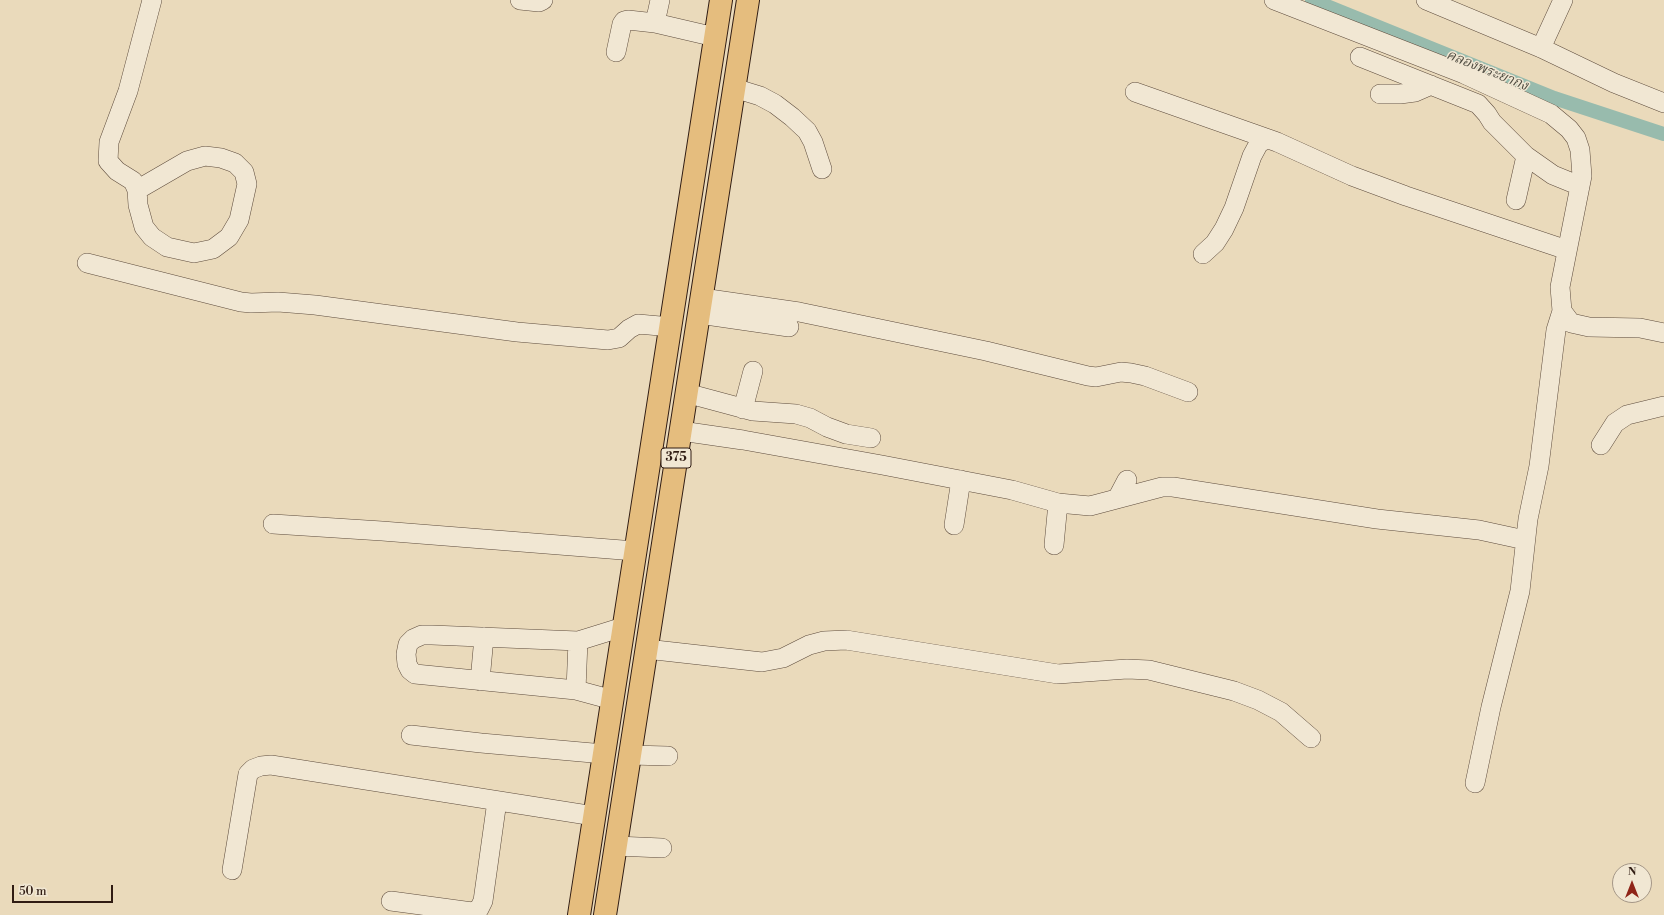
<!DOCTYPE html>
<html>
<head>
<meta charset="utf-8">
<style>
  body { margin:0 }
  #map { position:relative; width:1664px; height:915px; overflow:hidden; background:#eadabb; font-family:"Libre Bodoni",serif }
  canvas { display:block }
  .north { position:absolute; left:1612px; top:863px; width:40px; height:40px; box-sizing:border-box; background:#f1e7d3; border:1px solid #a49686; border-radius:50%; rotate:0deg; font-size:11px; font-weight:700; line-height:16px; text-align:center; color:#301c13 }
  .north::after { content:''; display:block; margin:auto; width:14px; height:18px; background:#8f2418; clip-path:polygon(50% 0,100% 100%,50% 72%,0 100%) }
  .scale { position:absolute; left:12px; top:885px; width:101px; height:18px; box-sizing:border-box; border:2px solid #301c13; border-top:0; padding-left:5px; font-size:12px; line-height:14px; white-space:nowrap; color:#301c13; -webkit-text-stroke:3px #f1e7d3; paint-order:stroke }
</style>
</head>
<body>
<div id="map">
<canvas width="1664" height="915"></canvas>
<div class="north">N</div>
<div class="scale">50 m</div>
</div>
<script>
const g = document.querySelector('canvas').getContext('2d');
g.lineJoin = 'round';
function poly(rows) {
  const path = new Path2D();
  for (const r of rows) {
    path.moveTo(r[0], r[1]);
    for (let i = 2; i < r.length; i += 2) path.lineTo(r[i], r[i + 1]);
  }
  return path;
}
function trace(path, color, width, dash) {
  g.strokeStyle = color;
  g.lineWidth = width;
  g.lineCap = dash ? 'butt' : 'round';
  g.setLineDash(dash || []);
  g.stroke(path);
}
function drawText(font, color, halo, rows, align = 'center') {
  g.font = font + ' "Libre Bodoni","Noto Serif Thai",serif';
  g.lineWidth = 3;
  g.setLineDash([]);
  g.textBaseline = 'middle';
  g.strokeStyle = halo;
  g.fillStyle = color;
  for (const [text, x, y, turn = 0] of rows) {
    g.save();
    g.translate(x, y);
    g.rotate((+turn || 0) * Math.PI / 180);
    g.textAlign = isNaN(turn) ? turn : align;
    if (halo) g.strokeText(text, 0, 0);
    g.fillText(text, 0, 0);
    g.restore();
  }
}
trace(poly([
  [1312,0,1554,98,1664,134]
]), '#98bbad', 14);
const minor = poly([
  [520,0,539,2,543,0],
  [660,0,655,23,715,37],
  [1274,0,1464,74,1551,114,1569,129,1576,138,1580,150,1582,176,1560,287,1562,311,1571,323,1589,327,1640,328,1664,333],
  [1426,0,1541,48,1614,83,1664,103],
  [1541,48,1563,0],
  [616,52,622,24,624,21,628,20,655,23],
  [1360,57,1478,104,1487,114,1492,122,1526,156,1553,175,1580,186],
  [734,88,760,96,775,104,792,117,807,131,813,142,822,169],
  [1135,92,1277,142,1352,176,1406,196,1567,250],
  [1380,94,1400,94,1415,92,1431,85],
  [137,190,187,161,205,156,221,158,235,163,244,172,247,184,239,220,229,237,213,249,194,253,167,247,152,237,144,227,138,205,137,190,133,181,117,171,108,161,109,142,128,91,152,0],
  [1516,200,1526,156],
  [1203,254,1215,243,1224,229,1234,208,1252,156,1259,143,1267,139],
  [87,263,241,302,251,303,278,302,315,305,517,332,608,340,619,338,629,329,638,324,671,327],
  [702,298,799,312,986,351,1088,376,1096,377,1121,372,1131,373,1145,376,1188,392],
  [699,314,789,327],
  [686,393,753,411,796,414,810,418,827,427,846,434,871,438],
  [743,409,753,371],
  [681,431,743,440,882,465,1012,490,1058,503,1090,506,1162,487,1173,487,1377,519,1479,530,1525,540],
  [1601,445,1615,423,1627,415,1664,406],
  [1117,499,1127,480],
  [273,524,382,531,635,551],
  [954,525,961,480],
  [1054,545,1058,503],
  [646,649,762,662,783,658,809,645,824,641,846,640,1058,674,1127,669,1149,670,1234,691,1258,700,1281,712,1311,738],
  [480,681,484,637],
  [576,690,578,641],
  [613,700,576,690,415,674,410,670,407,664,406,654,408,644,413,639,422,635,432,635,578,641,623,627],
  [411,735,481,743,604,754],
  [630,755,668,756],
  [1475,783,1491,707,1520,591,1528,519,1539,466,1556,330,1562,311],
  [616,846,662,848],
  [232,870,248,774,253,769,261,766,271,765,594,816],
  [391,901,472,912,479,909,483,901,497,801]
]);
const major = poly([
  [579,915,721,0],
  [605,915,748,0]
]);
trace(minor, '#5e4c3d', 20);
trace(major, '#301c13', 24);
trace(minor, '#f1e7d3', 19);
trace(major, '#e5bd7e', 22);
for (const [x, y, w] of [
  [676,458,30]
]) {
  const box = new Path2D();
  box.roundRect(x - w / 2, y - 10, w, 20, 3);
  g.fillStyle = '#f1e7d3';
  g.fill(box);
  trace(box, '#301c13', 1);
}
drawText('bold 12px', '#301c13', null, [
  ["375",676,458]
]);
drawText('italic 14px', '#4f4c41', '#f1e7d3', [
  ["คลองพระยากง",1487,71,22]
]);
</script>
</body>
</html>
